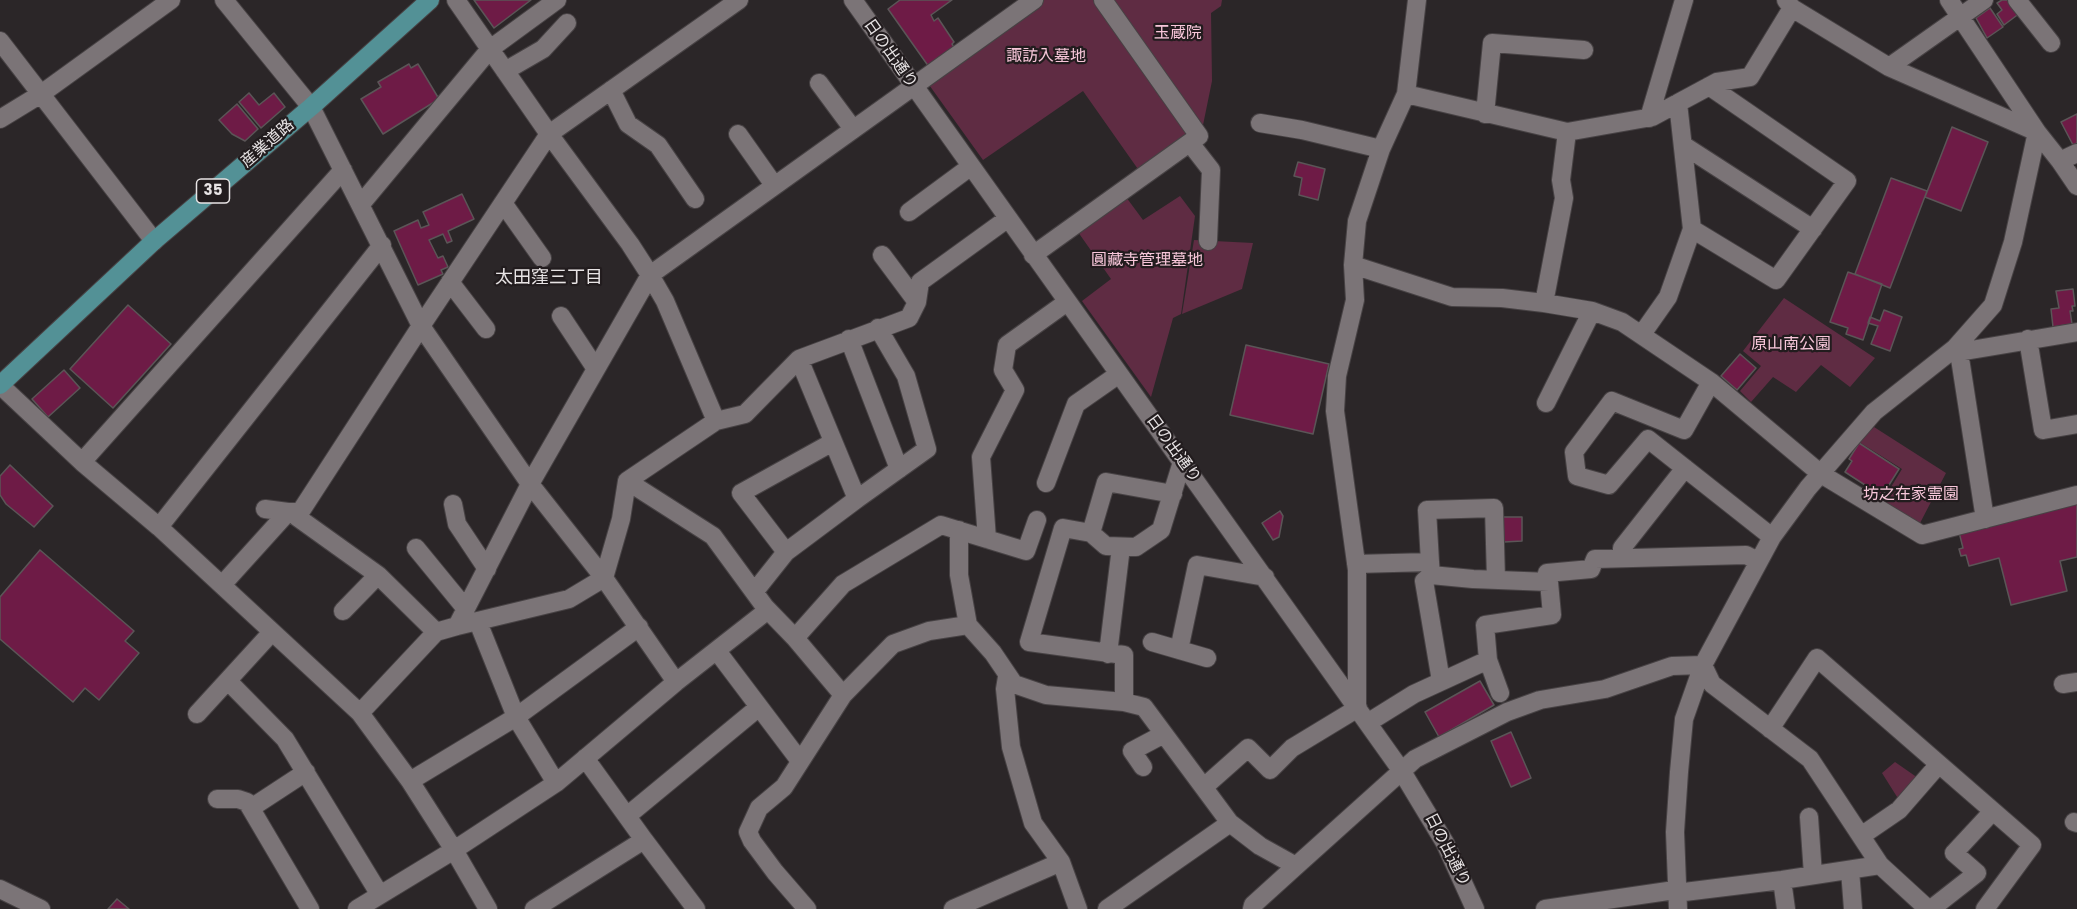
<!DOCTYPE html>
<html>
<head>
<meta charset="utf-8">
<style>
  body { margin:0 }
  canvas { display:block; background:#2b2628 }
</style>
</head>
<body>
<canvas width="2077" height="909"></canvas>
<script>
const g = document.querySelector('canvas').getContext('2d');
g.lineJoin = 'round';
function paint(path, color) {
  g.fillStyle = color;
  g.fill(path, 'evenodd');
}
function poly(rows) {
  const path = new Path2D();
  for (const r of rows) {
    path.moveTo(r[0], r[1]);
    for (let i = 2; i < r.length; i += 2) path.lineTo(r[i], r[i + 1]);
  }
  return path;
}
function trace(path, color, width, dash) {
  g.strokeStyle = color;
  g.lineWidth = width;
  g.lineCap = dash ? 'butt' : 'round';
  g.setLineDash(dash || []);
  g.stroke(path);
}
function drawText(font, color, halo, rows, align = 'center') {
  g.font = font + ' Poppins,"Noto Sans JP",sans-serif';
  g.lineWidth = 4.5;
  g.setLineDash([]);
  g.textBaseline = 'middle';
  g.strokeStyle = halo;
  g.fillStyle = color;
  for (const [text, x, y, turn = 0] of rows) {
    g.save();
    g.translate(x, y);
    g.rotate((+turn || 0) * Math.PI / 180);
    g.textAlign = isNaN(turn) ? turn : align;
    if (halo) g.strokeText(text, 0, 0);
    g.fillText(text, 0, 0);
    g.restore();
  }
}
paint(poly([
  [1044,0,1098,0,1191,131,1140,172,1083,91,983,160,927,82],
  [1114,0,1222,0,1221,6,1211,13,1212,81,1203,125],
  [1180,196,1195,216,1181,314,1173,318,1151,397,1082,301,1111,279,1078,232,1126,197,1143,220],
  [1194,240,1253,243,1242,289,1182,314],
  [1784,298,1875,358,1850,387,1821,365,1796,392,1773,377,1751,402,1740,391,1761,366,1743,351],
  [1874,427,1946,473,1919,525,1882,502,1902,469,1859,442],
  [1895,762,1918,778,1899,800,1882,773]
]), '#5f2c43');
const building = poly([
  [474,0,531,0,494,28,474,0],
  [900,0,952,0,931,15,934,21,938,18,954,42,952,44,955,49,929,67,888,9,900,0],
  [2002,0,2011,0,2020,13,2004,25,1997,14,2002,10,1997,3,2002,0],
  [1990,8,2003,27,1987,38,1976,18,1990,8],
  [409,64,411,68,418,64,439,99,383,134,361,99,381,87,378,82,409,64],
  [249,93,259,105,274,93,285,107,261,128,239,102,249,93],
  [237,104,258,129,245,141,232,134,219,120,237,104],
  [2077,114,2077,143,2073,145,2061,122,2077,114],
  [1952,127,1988,142,1961,211,1925,197,1952,127],
  [1298,162,1325,169,1318,200,1299,195,1302,178,1294,176,1298,162],
  [1891,178,1927,191,1890,288,1855,274,1891,178],
  [462,194,474,219,448,231,452,241,447,243,443,234,429,240,438,258,443,256,448,267,441,270,443,274,418,285,394,231,418,220,421,228,429,225,423,212,462,194],
  [1848,272,1882,284,1863,340,1846,334,1848,328,1830,322,1848,272],
  [2073,289,2075,306,2072,306,2073,311,2070,311,2072,324,2053,327,2051,309,2059,308,2056,291,2073,289],
  [128,305,171,344,113,408,70,369,128,305],
  [1884,310,1902,317,1890,351,1871,344,1878,326,1868,323,1870,317,1880,321,1884,310],
  [1246,345,1329,364,1313,434,1230,415,1246,345],
  [1740,354,1756,368,1737,390,1721,376,1740,354],
  [64,370,80,388,48,417,32,399,64,370],
  [1859,443,1899,469,1882,496,1845,472,1852,461,1849,459,1859,443],
  [10,465,53,506,34,527,6,504,0,495,0,476,10,465],
  [2077,502,2077,557,2060,561,2067,591,2011,605,1999,558,1969,566,1966,555,1961,556,1959,549,1963,548,1959,532,2077,502],
  [1280,511,1283,516,1279,537,1273,540,1262,523,1280,511],
  [1503,517,1522,517,1522,541,1504,542,1503,517],
  [40,550,134,631,125,641,139,653,99,700,85,688,73,702,0,639,0,597,40,550],
  [1480,681,1494,705,1439,737,1425,712,1480,681],
  [1511,732,1531,778,1511,787,1491,741,1511,732],
  [117,899,129,909,108,909,117,899]
]);
paint(building, '#6e1b46');
trace(building, '#5b5557', 1.5);
const minor = poly([
  [224,0,311,107,421,326,297,517,378,575,436,632],
  [456,0,549,134,630,244,650,275,665,301,716,421,627,481,713,536,765,607,795,638,843,695],
  [853,0,1401,770,1445,843,1475,909],
  [1786,0,1792,8,1889,67,2037,132],
  [1949,0,2037,132],
  [2017,0,2051,43],
  [0,41,154,241],
  [1889,67,1984,0],
  [505,71,543,49,567,23],
  [819,83,853,129],
  [611,90,628,124,658,145,695,199],
  [1406,94,1567,132,1652,117,1717,82,1750,77,1792,8],
  [1485,114,1492,43,1584,50],
  [1649,118,1684,0],
  [0,119,41,94,171,0],
  [1260,123,1302,130,1381,149],
  [738,134,774,185],
  [1190,143,1211,170,1208,241],
  [1683,145,1813,229],
  [2060,161,2077,186],
  [503,203,542,258],
  [361,204,490,49,557,0],
  [909,212,970,167],
  [1692,229,1776,280,1847,181,1709,86],
  [882,255,917,302],
  [1033,255,1199,136,1103,0],
  [1353,265,1452,297,1502,298,1544,303,1592,311,1622,322,1711,382,1821,474,1922,535,2077,495],
  [450,282,486,329],
  [1544,303,1564,198,1561,180,1567,132],
  [561,316,596,369],
  [1642,334,1668,297,1692,229,1678,103],
  [849,339,899,469],
  [2028,339,2043,430,2077,424],
  [1955,348,1959,352,2077,332],
  [1959,352,1985,519],
  [1711,382,1684,430,1612,401,1574,452,1577,476,1609,485,1648,439,1772,537],
  [0,385,82,462,159,527,360,713],
  [1546,403,1592,311],
  [716,421,745,414,799,359],
  [82,462,343,170],
  [1046,483,1076,404,1119,374],
  [857,499,927,449,906,376,878,328],
  [453,504,457,524,487,569],
  [265,509,288,512],
  [159,527,382,245],
  [959,530,959,575,968,625],
  [1091,533,1106,482,1173,494],
  [987,539,981,457,1015,390,1003,370,1007,345,1067,302],
  [416,548,466,609],
  [786,552,741,493,833,442],
  [1622,558,1622,548,1685,468],
  [1430,562,1427,510,1494,508,1496,579],
  [1356,564,1430,562,1431,575,1473,579,1549,582,1552,615,1485,625,1488,660,1500,693],
  [1431,575,1424,581,1441,681],
  [1546,581,1547,573,1591,569,1595,559,1746,555,1758,561],
  [222,585,288,512,300,512],
  [755,591,786,552,857,499,799,359,909,318,917,302,920,282,1007,219],
  [343,611,378,575],
  [478,622,516,717,556,783],
  [457,626,569,599,604,578,621,519,627,481],
  [795,638,843,584,941,525,1026,551,1037,520],
  [1152,642,1207,658],
  [1179,650,1197,565,1265,577],
  [717,651,800,761],
  [1108,654,1121,547],
  [1007,677,1005,689,1011,747,1033,823,1061,862],
  [228,681,285,739,380,895],
  [676,682,604,578,530,484,421,326,549,134,739,0],
  [2063,684,2077,682],
  [1124,702,1124,655,1029,642,1063,528,1091,533,1106,546,1136,547,1161,530,1182,462],
  [1357,706,1357,570,1335,411,1337,376,1355,300,1353,265,1357,221,1381,149,1406,94,1417,0],
  [197,714,272,632],
  [1369,722,1414,694,1488,660],
  [1770,729,1817,658,2032,845,1985,909],
  [1143,767,1132,751,1164,734],
  [410,781,516,717,639,627],
  [1204,787,1248,748,1270,770,1292,748,1358,708],
  [217,799,238,799,247,802,310,909],
  [251,808,306,772],
  [627,816,759,707],
  [1809,817,1813,875],
  [2074,822,2077,823],
  [1861,836,1899,810,1939,764],
  [644,840,696,909],
  [1850,870,1853,909],
  [1782,880,1786,909],
  [0,889,41,909],
  [357,909,454,850,556,783,676,682,768,610],
  [488,909,454,850,410,781,360,713,436,632,457,626,530,484,650,275,1034,0],
  [534,909,644,840,585,758],
  [807,909,775,872,752,841,748,832,759,808,784,787,843,695,893,644,929,631,968,625,993,653,1014,684,1046,695,1124,702,1144,707,1230,823],
  [953,909,1061,862,1078,909],
  [1107,909,1230,823,1260,846,1296,866],
  [1252,909,1253,905,1296,866,1415,759,1507,712,1540,700,1605,689,1672,666,1703,665,1712,684,1810,759,1880,865,1928,909],
  [1545,909,1668,891,1676,893,1782,880,1880,865],
  [1678,909,1675,832,1679,772,1684,719,1703,665,1772,537,1808,488,1874,412,1955,348,1993,305,2013,242,2037,132,2060,161,2077,153],
  [1931,909,1977,873,1954,853,1993,811]
]);
const major = poly([
  [0,385,154,241,311,107,430,0]
]);
trace(minor, '#474244', 20);
trace(major, '#474244', 20);
trace(minor, '#7b7477', 18);
trace(major, '#539196', 18);
for (const [x, y, w] of [
  [213,191,33]
]) {
  const box = new Path2D();
  box.roundRect(x - w / 2, y - 12, w, 24, 4.5);
  g.fillStyle = '#221c1e';
  g.fill(box);
  trace(box, '#e8e4e5', 1.5);
}
drawText('bold 15px', '#e8e4e5', null, [
  ["35",213,191]
]);
drawText('16px', '#f7c6d9', '#221c1e', [
  ["玉蔵院",1178,34],
  ["諏訪入墓地",1046,57],
  ["圓藏寺管理墓地",1147,261],
  ["原山南公園",1791,345],
  ["坊之在家霊園",1911,495]
]);
drawText('16px', '#e8e4e5', '#221c1e', [
  ["日の出通り",890,54,55],
  ["産業道路",268,144,-41],
  ["日の出通り",1173,449,54],
  ["日の出通り",1447,850,63]
]);
drawText('18px', '#e8e4e5', '#221c1e', [
  ["太田窪三丁目",549,278]
]);
</script>
</body>
</html>
